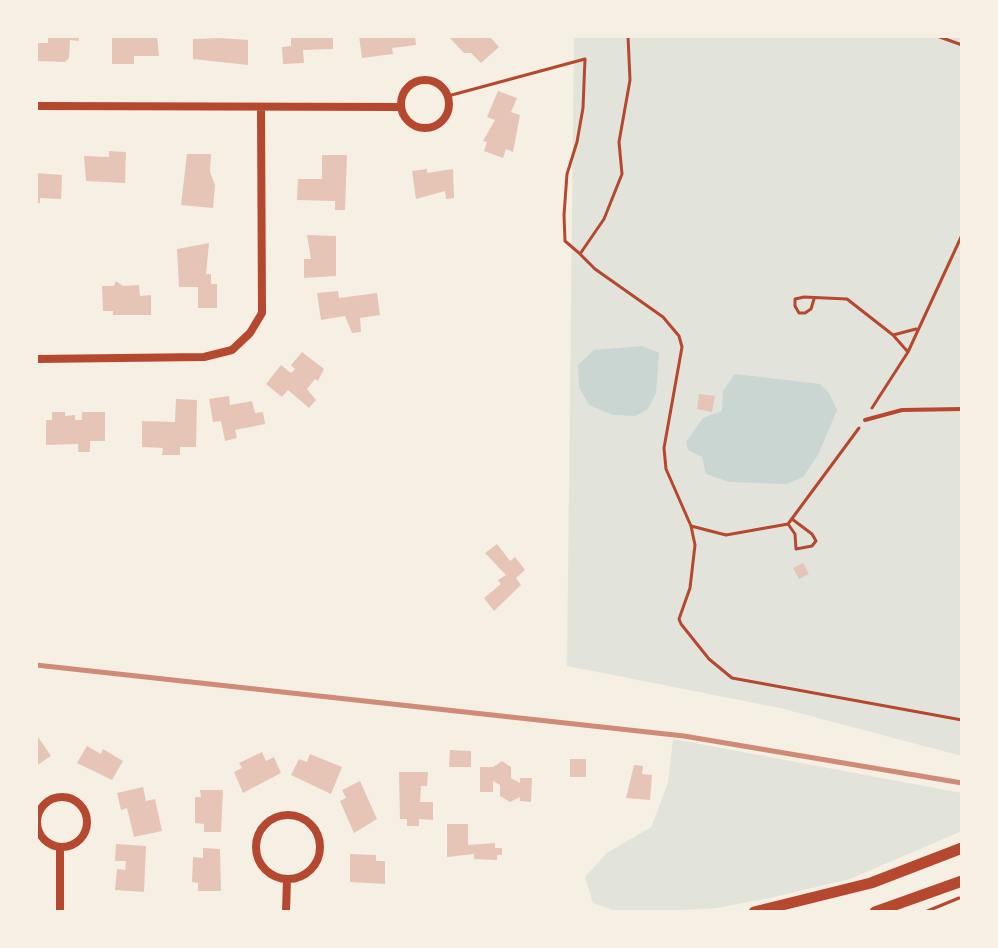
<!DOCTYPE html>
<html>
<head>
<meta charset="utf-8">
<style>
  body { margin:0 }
  #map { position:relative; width:998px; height:948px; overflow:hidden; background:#f6efe4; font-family:"Work Sans",sans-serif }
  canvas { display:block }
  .frame { position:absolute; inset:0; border:38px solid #f6efe4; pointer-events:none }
</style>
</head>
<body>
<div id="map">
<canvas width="998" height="948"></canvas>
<div class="frame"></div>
</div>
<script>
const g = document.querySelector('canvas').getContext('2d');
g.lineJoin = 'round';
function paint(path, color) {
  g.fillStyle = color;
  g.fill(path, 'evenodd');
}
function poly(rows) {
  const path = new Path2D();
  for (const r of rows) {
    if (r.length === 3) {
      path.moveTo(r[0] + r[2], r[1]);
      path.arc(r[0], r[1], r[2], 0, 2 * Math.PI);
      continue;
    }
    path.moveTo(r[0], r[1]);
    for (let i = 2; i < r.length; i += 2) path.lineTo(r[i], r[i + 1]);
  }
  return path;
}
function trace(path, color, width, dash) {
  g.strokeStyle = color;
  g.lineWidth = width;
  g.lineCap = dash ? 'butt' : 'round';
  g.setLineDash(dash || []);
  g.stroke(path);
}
paint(poly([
  [574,36,962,36,962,756,780,708,567,666],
  [673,739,962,793,962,831,850,879,774,897,717,908,653,912,618,912,593,903,585,877,607,853,651,827,668,783]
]), '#e2e4dc');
paint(poly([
  [642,346,659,353,656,393,648,409,635,416,613,415,589,405,579,387,578,365,594,350],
  [735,374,820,384,829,393,837,410,818,455,803,477,787,484,729,482,706,474,702,457,688,450,686,442,703,418,722,411,723,391]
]), '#c9d6d2');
paint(poly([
  [48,36,79,36,79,41,70,40,69,58,65,62,37,61,37,43,48,43],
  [112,36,157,36,159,56,134,56,134,64,112,64],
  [291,36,333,36,333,49,303,50,304,63,283,64,282,47,291,46],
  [359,36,415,36,416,45,392,48,393,54,362,58],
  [448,36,489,36,499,47,481,63,471,53,464,53],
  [220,38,248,40,248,65,193,59,193,39],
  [498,91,517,98,511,112,520,115,513,152,506,149,503,158,484,151,487,142,483,141,495,120,487,117],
  [109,151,126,152,125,183,86,181,84,156,109,157],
  [187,154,211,154,210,172,215,185,213,208,181,205],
  [322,155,347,155,345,210,335,210,335,201,297,200,298,179,322,179],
  [427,169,427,173,453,169,454,198,446,199,445,191,416,199,412,171],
  [36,173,62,175,61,199,40,198,40,203,36,203],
  [307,235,336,236,336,276,304,278,304,259,311,259],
  [209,243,206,274,211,274,211,284,217,284,217,308,198,308,198,287,179,287,177,249],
  [116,281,123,286,139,285,140,296,151,295,151,315,113,315,113,311,103,311,102,286,114,286],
  [338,291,339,298,377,293,380,315,360,318,361,332,352,333,345,316,321,320,317,293],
  [302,352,324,369,318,381,315,379,307,389,316,400,309,408,288,390,282,397,266,384,281,365,291,373,295,369,291,365],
  [699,394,715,396,712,412,697,409],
  [229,396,230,405,252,401,255,413,263,412,265,424,235,430,237,438,225,441,221,421,213,422,209,399],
  [176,399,197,400,196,447,180,447,180,455,162,455,163,448,142,447,142,421,175,422],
  [52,412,65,412,65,416,75,415,75,420,82,420,82,412,105,412,105,441,90,441,90,452,78,452,78,444,46,445,46,420,52,420],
  [497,544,510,561,515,557,525,570,516,578,521,585,494,611,484,598,501,584,498,580,506,575,485,553],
  [803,563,809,574,799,579,793,568],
  [36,734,51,756,36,766],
  [87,746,101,754,103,749,123,761,112,780,77,763],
  [450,750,471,751,471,767,449,767],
  [262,752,266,761,274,757,281,773,243,793,234,772,242,768,239,763],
  [310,754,342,767,331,794,291,775,299,759,307,762],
  [570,759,586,759,586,777,570,777],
  [502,761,511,767,511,778,520,783,520,778,532,778,531,802,520,801,520,797,510,802,500,796,500,785,493,781,493,792,480,792,480,767,493,767],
  [634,765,643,766,642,774,652,775,650,800,626,798],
  [399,772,428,772,427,786,421,786,420,802,433,802,433,820,419,819,419,826,407,826,407,819,400,819],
  [360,781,377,819,354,833,340,801,346,798,342,790],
  [143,787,146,801,155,799,162,831,134,837,127,808,121,810,117,793],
  [200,790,223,790,221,832,204,832,204,824,195,823,195,797,201,797],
  [447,824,468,824,468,845,495,843,495,848,502,848,502,855,497,855,497,860,474,859,474,854,447,857],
  [116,844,146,846,144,892,115,890,117,869,125,870,126,861,115,861],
  [203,848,220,849,221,891,198,891,198,883,192,882,193,857,203,858],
  [350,854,376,855,376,861,385,861,385,884,350,882]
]), '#e6c5b7');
trace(poly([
  [628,36,630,80,619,142,622,174,604,219,580,254,595,269,663,317,679,336,682,347,664,448,666,469,691,526,695,545,690,588,679,619,681,624,709,659,732,678,962,720],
  [937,36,962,45],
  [448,96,585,59,583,108,577,142,567,174,564,215,565,241,579,253],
  [814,299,811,309,805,313,799,313,795,306,795,299,804,297,847,299,893,335,908,352],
  [893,335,916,329],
  [872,408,908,352,962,235],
  [788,524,795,534,796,549,812,546,816,541,812,534,792,519],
  [691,526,726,535,788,524,859,428],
  [925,912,959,898]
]), '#b5482f', 3);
trace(poly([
  [865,420,902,410,962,409]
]), '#b5482f', 4);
trace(poly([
  [425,104,24],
  [36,106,401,107],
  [36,359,204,357,232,350,250,333,262,313,261,108],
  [62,822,25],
  [288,847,32],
  [60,912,60,847],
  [286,912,287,879]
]), '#b5482f', 8);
trace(poly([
  [754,912,871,883,962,848],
  [875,912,962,881]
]), '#b5482f', 11);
trace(poly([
  [36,665,684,736,962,783]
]), '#cf8b77', 5);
</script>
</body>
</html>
